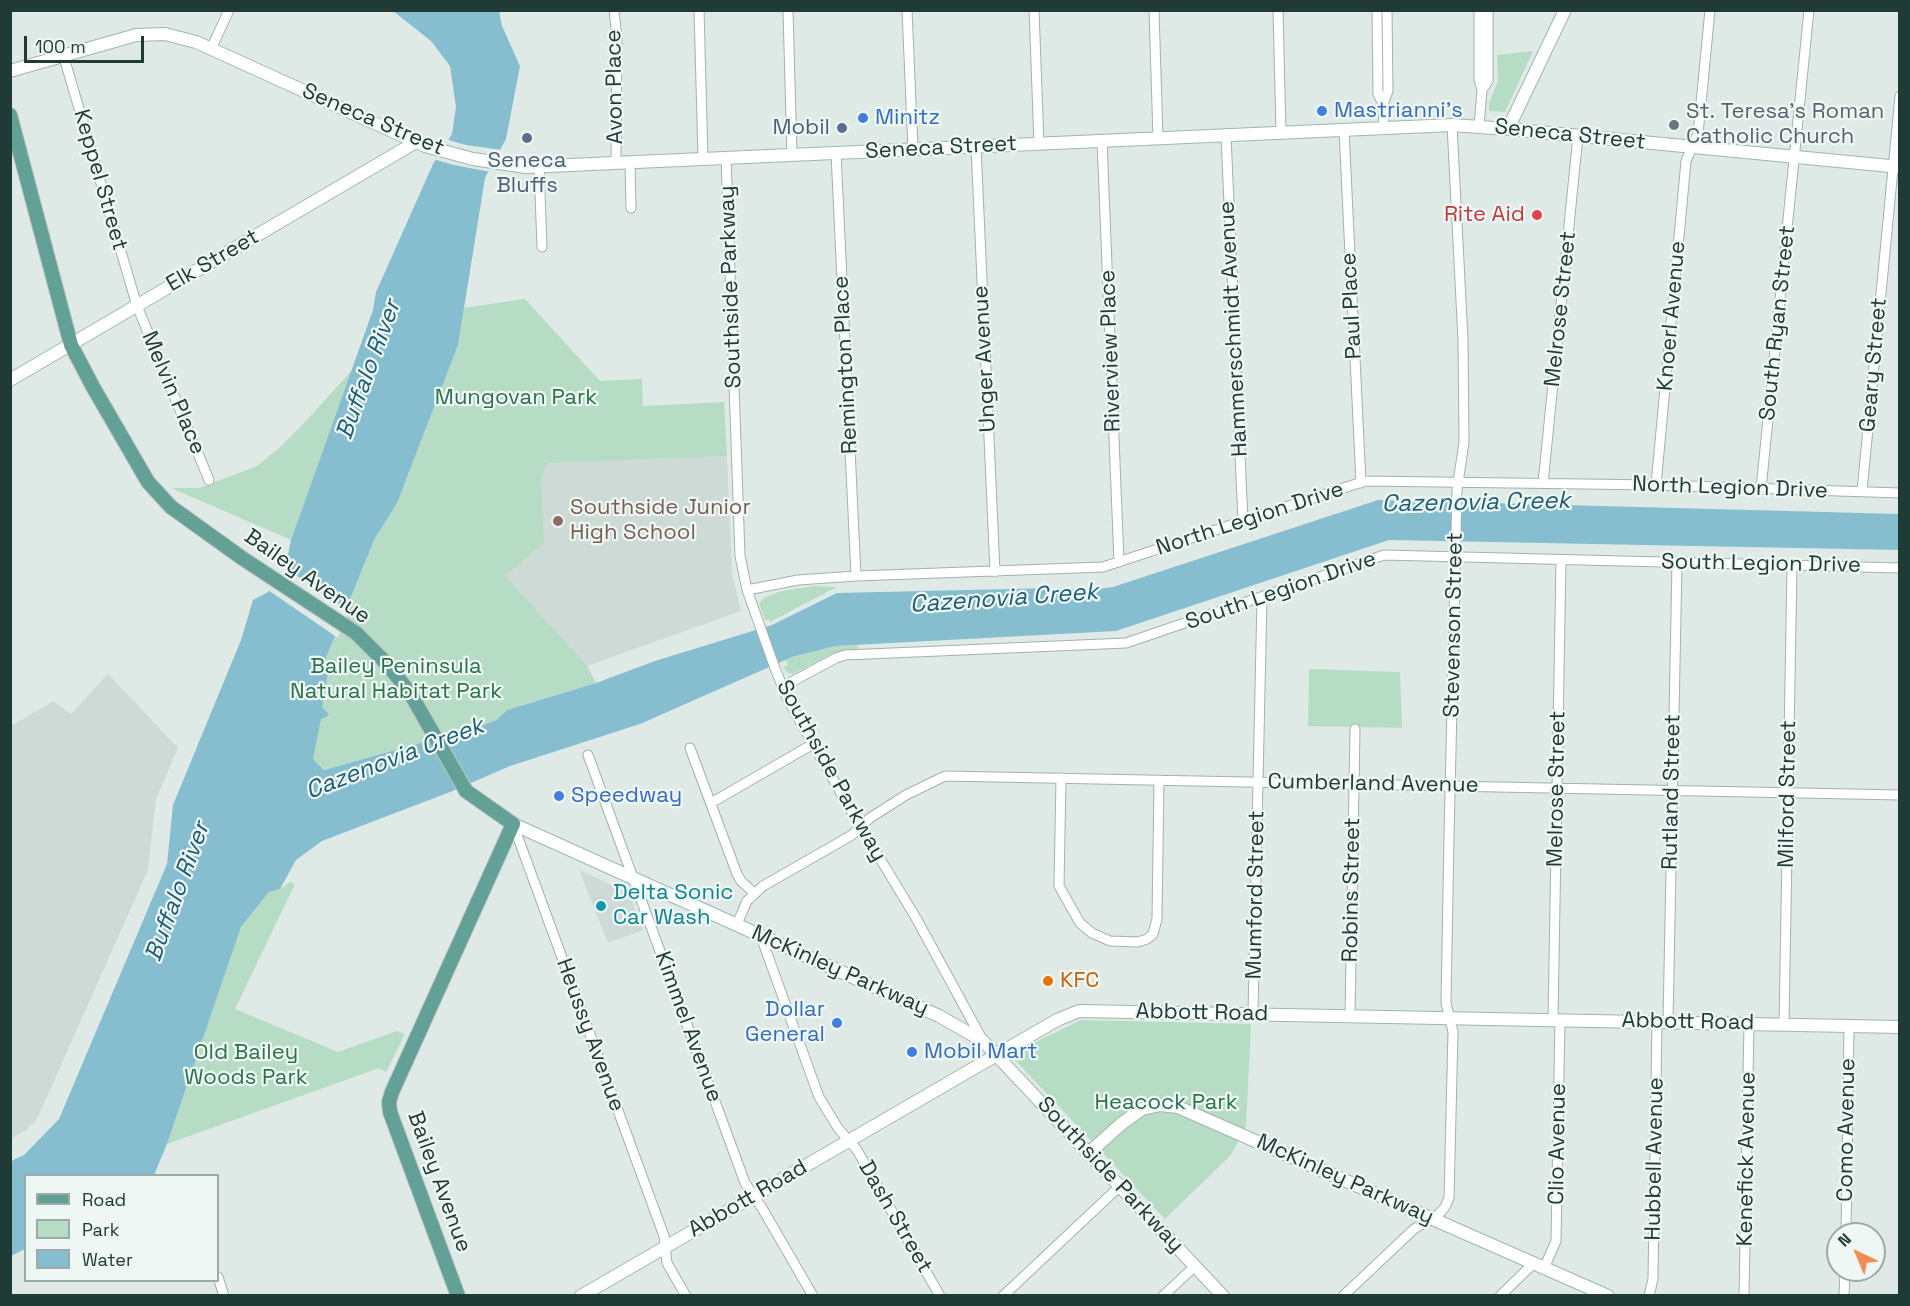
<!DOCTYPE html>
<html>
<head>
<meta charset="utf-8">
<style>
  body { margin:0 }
  #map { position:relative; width:1910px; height:1306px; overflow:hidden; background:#dfeae6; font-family:"Space Grotesk",sans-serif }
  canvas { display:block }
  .frame { position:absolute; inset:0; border:12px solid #203a36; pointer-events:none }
  .legend { position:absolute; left:24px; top:1174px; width:195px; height:108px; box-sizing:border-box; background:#eff7f4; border:2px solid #9caba8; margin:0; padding:8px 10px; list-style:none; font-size:18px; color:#203a36 }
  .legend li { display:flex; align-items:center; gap:12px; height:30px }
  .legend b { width:30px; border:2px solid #9caba8 }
  .north { position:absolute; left:1826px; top:1222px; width:60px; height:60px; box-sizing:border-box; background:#eff7f4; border:2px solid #9caba8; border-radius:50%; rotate:316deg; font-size:16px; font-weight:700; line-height:24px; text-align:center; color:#203a36 }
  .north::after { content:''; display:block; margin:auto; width:21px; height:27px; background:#f28b55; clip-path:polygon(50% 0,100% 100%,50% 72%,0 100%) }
  .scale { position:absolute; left:24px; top:36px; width:120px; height:27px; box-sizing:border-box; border:3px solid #203a36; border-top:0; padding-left:8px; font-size:18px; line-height:21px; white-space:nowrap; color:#203a36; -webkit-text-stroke:4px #eff7f4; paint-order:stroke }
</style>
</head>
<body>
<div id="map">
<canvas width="1910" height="1306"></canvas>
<div class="frame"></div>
<ul class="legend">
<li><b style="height:8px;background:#63a096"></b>Road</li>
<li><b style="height:16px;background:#b7dcc5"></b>Park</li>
<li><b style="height:16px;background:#86bed0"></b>Water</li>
</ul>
<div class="north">N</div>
<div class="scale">100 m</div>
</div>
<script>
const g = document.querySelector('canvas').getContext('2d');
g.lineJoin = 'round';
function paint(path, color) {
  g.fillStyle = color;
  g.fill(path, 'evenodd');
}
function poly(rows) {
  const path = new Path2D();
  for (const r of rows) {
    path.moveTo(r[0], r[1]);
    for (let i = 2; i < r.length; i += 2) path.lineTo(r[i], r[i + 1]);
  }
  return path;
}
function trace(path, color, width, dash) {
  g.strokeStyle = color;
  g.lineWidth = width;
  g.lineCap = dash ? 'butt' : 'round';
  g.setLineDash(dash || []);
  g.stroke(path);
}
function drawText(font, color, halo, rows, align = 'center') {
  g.font = font + ' "Space Grotesk",sans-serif';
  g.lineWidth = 4.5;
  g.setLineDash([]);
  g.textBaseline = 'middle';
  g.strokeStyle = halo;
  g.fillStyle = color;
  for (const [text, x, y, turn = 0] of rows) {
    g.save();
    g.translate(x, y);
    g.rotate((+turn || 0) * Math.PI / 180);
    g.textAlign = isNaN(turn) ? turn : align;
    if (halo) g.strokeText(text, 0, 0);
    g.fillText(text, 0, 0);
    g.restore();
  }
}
paint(poly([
  [525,299,652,459,727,456,732,574,741,611,587,666,375,538,458,345,464,308],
  [108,674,178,748,156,799,148,870,37,1119,25,1131,11,1138,11,726,53,701,71,714],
  [579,870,629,893,643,930,608,943]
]), '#cddad5');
paint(poly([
  [1533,51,1505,112,1489,111,1489,103,1498,81,1497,55],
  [525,299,600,381,642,379,643,406,724,402,727,456,548,463,541,478,544,543,505,576,587,666,596,683,507,710,496,720,481,726,324,770,313,759,328,667,323,665,375,538,397,503,458,345,464,308],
  [352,370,291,540,171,488,199,488,257,466,279,448,307,420],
  [815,586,837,587,770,622,769,619,765,620,759,603,765,597,782,591],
  [858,645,858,650,836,652,793,674,788,673,783,667,788,665,786,660,792,657,835,646],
  [1309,669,1400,672,1402,728,1308,726],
  [290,882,295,884,235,1009,338,1052,397,1031,405,1034,386,1072,379,1068,167,1144,241,927,269,892,280,889],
  [1081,1020,1251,1024,1246,1126,1231,1155,1165,1219,1014,1059,1017,1051]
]), '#b7dcc5');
paint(poly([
  [393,11,499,11,502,26,520,66,506,139,485,178,458,345,397,503,375,538,323,665,329,667,322,707,329,714,326,717,321,719,313,759,324,770,481,726,496,720,507,710,596,683,655,661,772,625,837,593,1054,588,1091,590,1113,587,1378,500,1899,514,1899,550,1389,540,1116,631,835,646,792,657,640,724,510,766,450,792,322,841,296,860,280,889,269,892,241,927,167,1144,154,1175,26,1176,25,1249,11,1256,11,1161,24,1155,59,1119,167,864,173,805,241,640,253,600,268,592,286,564,291,540,373,310,376,292,433,164,452,134,456,107,450,66,431,41]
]), '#86bed0');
paint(poly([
  [445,139,466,145,502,150,491,172,454,165,433,159],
  [281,565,349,611,338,638,268,590]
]), '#dfeae6');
const street = poly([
  [614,10,617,38,616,163],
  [699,10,703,159],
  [788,10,792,155],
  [907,10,913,149],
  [1034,10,1039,144],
  [1154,10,1158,138],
  [1278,10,1281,133],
  [1377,10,1378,94,1383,104],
  [1479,10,1479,80,1482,90,1479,126],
  [211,49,229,10],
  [63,54,137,306,209,480],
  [1482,90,1488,81,1488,10],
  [1384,128,1383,104,1388,91,1387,10],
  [1344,130,1361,483],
  [1226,135,1243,522],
  [1102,141,1119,562],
  [976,146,995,572],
  [836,153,856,576],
  [726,157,740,556,747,590,776,671,788,700,853,814,916,918,983,1041],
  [630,162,631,208],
  [539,166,542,247],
  [1543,483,1578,136],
  [1656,485,1686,161,1698,134,1710,10],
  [1761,489,1809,10],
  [1862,491,1900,96],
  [747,590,798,580,856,576,1103,567,1365,481,1656,485,1900,493],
  [782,687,836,658,845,655,1126,643,1384,555,1900,568],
  [690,748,737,874,741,881,754,893],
  [588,755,745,1183,762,1208,813,1296],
  [1061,778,1059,886,1080,923,1092,933,1110,941,1138,942,1147,939,1153,934,1157,919,1159,780],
  [711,803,813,744],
  [513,824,664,1236,667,1263,686,1296],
  [737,924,747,901,763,886,852,835,870,818,906,795,945,776,1900,795],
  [760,934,819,1097,838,1128,857,1150,940,1296],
  [1253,1013,1262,597],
  [1350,1015,1355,729],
  [1553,1019,1561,560],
  [1668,1022,1677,563],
  [1784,1024,1792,565],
  [1846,1234,1849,1025],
  [1545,1266,1556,1241,1560,1019],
  [218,1277,224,1296],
  [1003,1296,1120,1186],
  [1163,1296,1195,1266],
  [1343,1296,1414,1229,1439,1214,1445,1207,1449,1198,1453,1032,1446,1003,1449,837,1457,490,1464,442,1463,340,1452,125],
  [1500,1296,1535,1262],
  [1649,1296,1653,1279,1657,1021],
  [1744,1296,1749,1023],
  [1844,1296,1845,1270]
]);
const secondary = poly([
  [10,71,136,35,165,34,196,42,425,146,473,159,526,167,1452,125,1508,129,1900,167],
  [1508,129,1565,10],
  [10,380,416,142],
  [513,824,939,1016,983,1041,1223,1296],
  [1089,1153,1121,1124,1142,1109,1160,1105,1178,1107,1608,1296],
  [581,1296,1057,1020,1079,1011,1900,1027]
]);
const primary = poly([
  [10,115,71,345,93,387,148,482,171,507,242,558,356,633,387,664,410,693,466,791,513,824,392,1092,389,1102,390,1112,458,1296]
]);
trace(street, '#a2b2ae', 11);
trace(secondary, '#9eb6b0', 14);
trace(primary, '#bcc4c3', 16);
trace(street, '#fff', 9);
trace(secondary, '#fff', 12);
trace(primary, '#63a096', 14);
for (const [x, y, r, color] of [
  [1322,111,6,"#3f7fe0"],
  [863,118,6,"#3f7fe0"],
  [1674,125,6,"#6b7280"],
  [842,128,6,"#5c6f8a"],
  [527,138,6,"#5c6f8a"],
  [1537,215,6,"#e0444e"],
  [558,521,6,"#8d6e63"],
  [559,796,6,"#3f7fe0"],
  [601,906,6,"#0f9aa8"],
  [1048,981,6,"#e8710a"],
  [837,1023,6,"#3f7fe0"],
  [912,1052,6,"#3f7fe0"]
]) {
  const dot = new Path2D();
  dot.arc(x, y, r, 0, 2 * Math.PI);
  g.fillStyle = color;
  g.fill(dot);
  trace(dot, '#eff7f4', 2);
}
drawText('22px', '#203a36', '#eff7f4', [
  ["Avon Place",615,87,-91],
  ["Seneca Street",373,120,23],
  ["Seneca Street",1570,135,6],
  ["Seneca Street",941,148,-3],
  ["Keppel Street",100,180,74],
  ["Elk Street",213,261,-30],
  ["Southside Parkway",731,287,-92],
  ["Paul Place",1352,306,-93],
  ["Melrose Street",1561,309,-84],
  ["Knoerl Avenue",1672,316,-85],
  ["South Ryan Street",1778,323,-84],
  ["Hammerschmidt Avenue",1234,329,-93],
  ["Riverview Place",1111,351,-92],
  ["Unger Avenue",985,359,-93],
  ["Remington Place",846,365,-93],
  ["Geary Street",1874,365,-85],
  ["Melvin Place",173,393,67],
  ["North Legion Drive",1730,488,2],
  ["North Legion Drive",1250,519,-18],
  ["South Legion Drive",1761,564,1],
  ["Bailey Avenue",307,577,35],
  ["South Legion Drive",1281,591,-19],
  ["Stevenson Street",1454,625,-89],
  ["Southside Parkway",831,771,61],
  ["Cumberland Avenue",1373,784,1],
  ["Melrose Street",1557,789,-89],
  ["Rutland Street",1672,792,-89],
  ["Milford Street",1788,794,-89],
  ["Robins Street",1352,890,-89],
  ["Mumford Street",1256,895,-89],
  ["McKinley Parkway",840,971,24],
  ["Abbott Road",1202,1013,1],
  ["Abbott Road",1688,1022,1],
  ["Kimmel Avenue",688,1027,70],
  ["Heussy Avenue",590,1035,70],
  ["Como Avenue",1847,1130,-89],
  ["Clio Avenue",1558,1144,-89],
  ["Hubbell Avenue",1655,1159,-89],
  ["Kenefick Avenue",1747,1159,-89],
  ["Southside Parkway",1110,1175,47],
  ["McKinley Parkway",1345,1180,24],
  ["Bailey Avenue",439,1182,70],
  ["Abbott Road",748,1199,-30],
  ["Dash Street",895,1217,60]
]);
drawText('22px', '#366cbe', '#eff7f4', [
  ["Mastrianni's",1334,111],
  ["Minitz",875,118],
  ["Speedway",571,796],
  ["Dollar",825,1010,"right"],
  ["General",825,1035,"right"],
  ["Mobil Mart",924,1052]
], 'left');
drawText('22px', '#5b616d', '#eff7f4', [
  ["St. Teresa's Roman",1686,112],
  ["Catholic Church",1686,137]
], 'left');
drawText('22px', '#4e5e75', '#eff7f4', [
  ["Mobil",830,128],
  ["Seneca",527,161,"center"],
  ["Bluffs",527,186,"center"]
], 'right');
drawText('22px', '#be3a42', '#eff7f4', [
  ["Rite Aid",1525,215]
], 'right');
drawText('22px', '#2a714c', '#eff7f4', [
  ["Mungovan Park",516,398],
  ["Bailey Peninsula",396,667],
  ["Natural Habitat Park",396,692],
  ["Old Bailey",246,1053],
  ["Woods Park",246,1078],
  ["Heacock Park",1166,1103]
]);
drawText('22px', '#785e54', '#eff7f4', [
  ["Southside Junior",570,508],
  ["High School",570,533]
], 'left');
drawText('22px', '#0d838f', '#eff7f4', [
  ["Delta Sonic",613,893],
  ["Car Wash",613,918]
], 'left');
drawText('22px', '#c56008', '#eff7f4', [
  ["KFC",1060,981]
], 'left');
drawText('italic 24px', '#1b5e76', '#eff7f4', [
  ["Buffalo River",369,370,-70],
  ["Cazenovia Creek",1476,503,-1],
  ["Cazenovia Creek",1004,599,-4],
  ["Cazenovia Creek",395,759,-21],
  ["Buffalo River",178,892,-70]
]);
</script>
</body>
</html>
